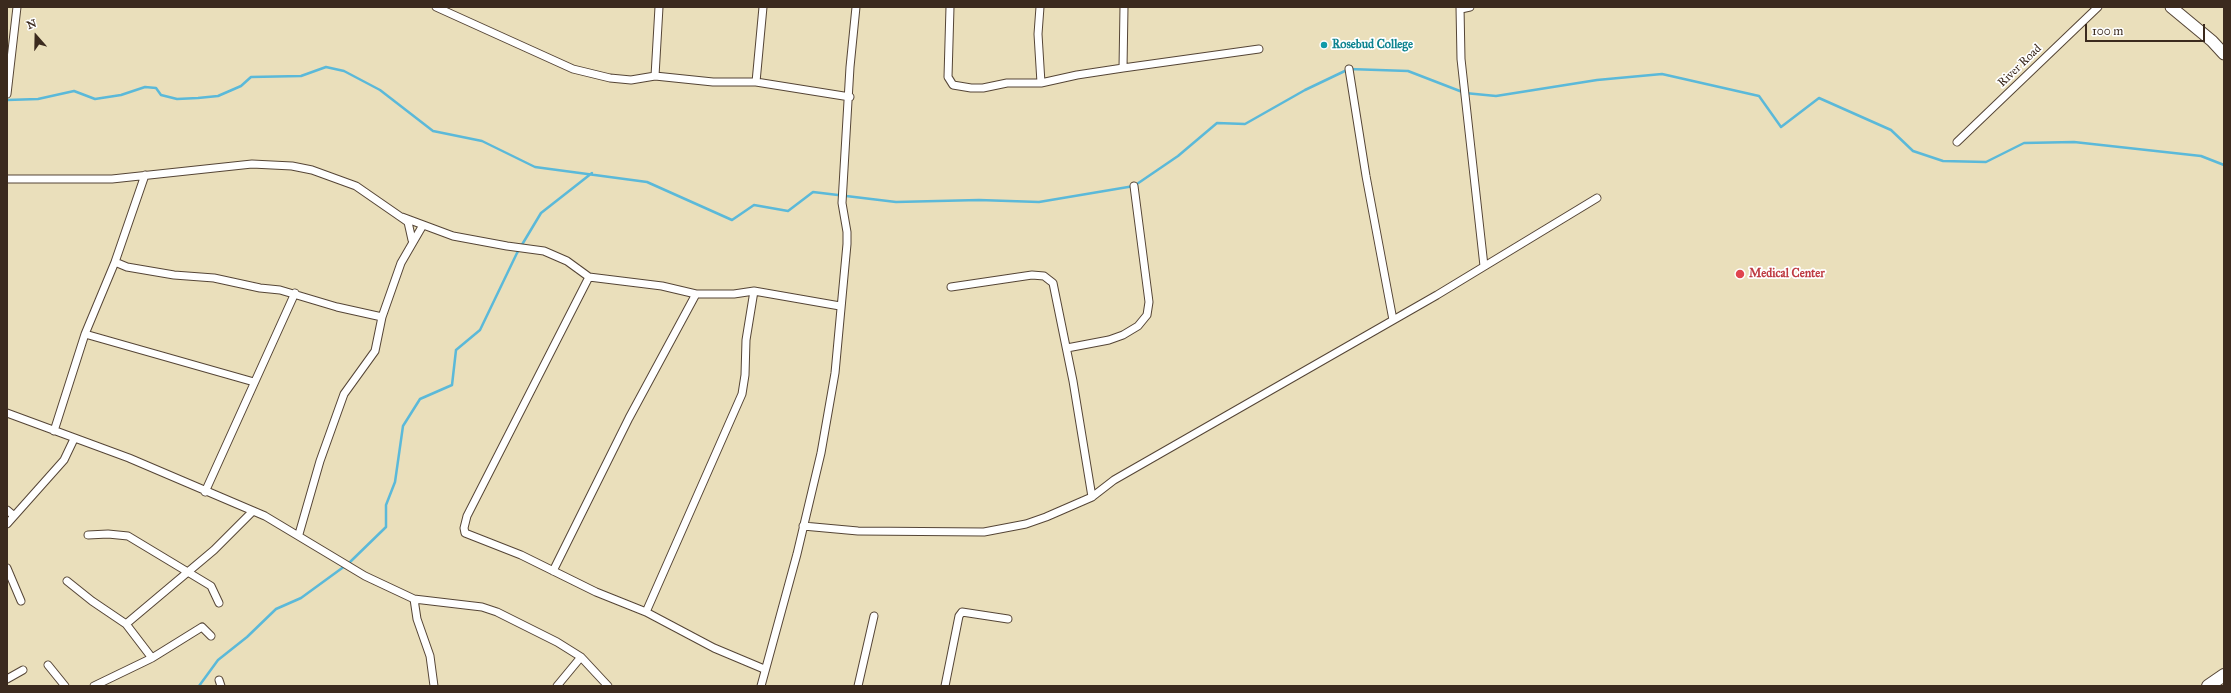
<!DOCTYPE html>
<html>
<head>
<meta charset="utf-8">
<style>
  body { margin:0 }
  #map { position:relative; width:2231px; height:693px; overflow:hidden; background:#eadfbb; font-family:"IM FELL Great Primer",serif }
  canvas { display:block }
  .frame { position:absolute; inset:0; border:8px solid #3b2a1e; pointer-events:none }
  .north { position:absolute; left:16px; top:16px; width:40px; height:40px; -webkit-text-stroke:3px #fff; paint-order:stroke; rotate:340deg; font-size:11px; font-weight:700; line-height:16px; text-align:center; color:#3b2a1e }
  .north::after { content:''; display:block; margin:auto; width:14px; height:18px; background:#3b2a1e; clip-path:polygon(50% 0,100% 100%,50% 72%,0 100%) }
  .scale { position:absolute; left:2085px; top:24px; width:120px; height:18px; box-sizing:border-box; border:2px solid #3b2a1e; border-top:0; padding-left:5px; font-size:12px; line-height:14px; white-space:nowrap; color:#3b2a1e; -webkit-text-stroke:3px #fff; paint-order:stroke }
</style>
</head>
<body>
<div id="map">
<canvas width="2231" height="693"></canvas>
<div class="frame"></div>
<div class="north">N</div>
<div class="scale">100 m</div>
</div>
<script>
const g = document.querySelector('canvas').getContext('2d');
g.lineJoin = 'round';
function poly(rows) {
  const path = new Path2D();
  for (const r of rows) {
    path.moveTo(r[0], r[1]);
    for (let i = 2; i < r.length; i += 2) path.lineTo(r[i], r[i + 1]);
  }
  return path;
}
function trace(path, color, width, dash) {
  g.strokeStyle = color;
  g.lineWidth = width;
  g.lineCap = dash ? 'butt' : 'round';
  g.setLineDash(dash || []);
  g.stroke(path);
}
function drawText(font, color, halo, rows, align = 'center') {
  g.font = font + ' "IM FELL Great Primer",serif';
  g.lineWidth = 3.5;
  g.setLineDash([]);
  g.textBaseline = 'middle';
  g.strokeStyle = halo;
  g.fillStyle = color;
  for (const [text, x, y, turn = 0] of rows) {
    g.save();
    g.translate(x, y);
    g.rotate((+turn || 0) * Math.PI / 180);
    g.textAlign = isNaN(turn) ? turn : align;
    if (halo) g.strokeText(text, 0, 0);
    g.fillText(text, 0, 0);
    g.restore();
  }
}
trace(poly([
  [7,100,38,99,74,91,95,99,121,95,145,87,156,88,161,95,177,99,198,98,218,96,241,86,251,77,301,76,326,67,344,71,380,90,433,131,482,141,535,167,647,182,732,220,754,205,788,211,813,192,896,202,979,200,1039,202,1134,186,1178,156,1217,123,1245,124,1305,90,1349,69,1408,71,1465,93,1496,96,1597,80,1662,74,1759,96,1781,127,1819,98,1891,130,1913,151,1943,161,1986,162,2024,143,2074,142,2201,156,2224,165],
  [199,686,218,660,247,637,276,609,301,598,349,563,386,527,386,505,395,482,403,426,420,399,452,385,456,350,480,330,517,253,541,213,592,173]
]), '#5bb9d9', 2.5);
const street = poly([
  [436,7,573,69,610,78,631,80,655,76,713,82,756,82,850,97],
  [950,7,948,77,953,85,971,88,983,88,1007,83,1041,83,1077,75,1123,68,1124,7],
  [1040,7,1038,34,1041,83],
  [1460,7,1461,59,1484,266],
  [1461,9,1470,7],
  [1123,68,1259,49],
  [1349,69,1366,176,1393,320],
  [655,76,659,7],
  [756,82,763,7],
  [7,94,17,7],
  [1957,142,2098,7],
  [7,179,112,179,252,164,292,166,312,170,356,186,408,222,412,240],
  [402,217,453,236,507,246,544,251,567,261,589,277,662,286,696,294,734,294,754,291,840,306],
  [115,262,127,267,174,275,214,278,260,288,280,290,337,307,382,317],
  [589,277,467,516,464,528,465,533,521,555,596,592,646,612,714,648,764,669],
  [951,287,1032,275,1044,276,1053,283,1073,381,1092,497],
  [85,334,254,382],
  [1067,348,1109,340,1123,335,1138,326,1147,315,1149,302,1134,186],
  [7,413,129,458,265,516,365,576,414,599,482,607,497,612,557,642,581,657,608,686],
  [54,431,85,334,115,262,145,175],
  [205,492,295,293],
  [7,510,13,515],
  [7,524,64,460,74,439],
  [803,526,858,531,984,532,1026,524,1046,517,1092,497,1114,480,1437,295,1597,198],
  [299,534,320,461,344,394,375,351,382,317,401,263,423,225],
  [88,535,108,534,128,536,211,586,219,603],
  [7,568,21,601],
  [553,571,629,418,696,294],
  [67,581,92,601,126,624],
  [414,599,417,619,430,656,434,686],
  [646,612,742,394,745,375,746,340,754,291],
  [152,658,126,624,214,550,253,511],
  [48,665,65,686],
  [7,679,23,670],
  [219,680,221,686],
  [94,686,152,658,202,627,211,636],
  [557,686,581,657],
  [761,686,797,554,821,453,835,373,847,244,847,232,842,203,850,67,856,7],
  [858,686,874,616],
  [945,686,959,616,962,612,1008,619]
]);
const secondary = poly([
  [2171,7,2212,41,2224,54]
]);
const primary = poly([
  [2208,686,2224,675]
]);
trace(street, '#554536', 9);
trace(secondary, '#554536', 13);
trace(primary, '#554536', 14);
trace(street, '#fff', 7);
trace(secondary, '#fff', 11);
trace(primary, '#fff', 12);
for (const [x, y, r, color] of [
  [1324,45,4,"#0f9aa8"],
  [1740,274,5,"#e0444e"]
]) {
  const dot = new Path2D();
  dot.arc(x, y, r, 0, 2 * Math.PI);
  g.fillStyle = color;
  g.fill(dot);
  trace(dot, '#fff', 1.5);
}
drawText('bold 12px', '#0d838f', '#fff', [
  ["Rosebud College",1332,45]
], 'left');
drawText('12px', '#3b2a1e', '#fff', [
  ["River Road",2020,66,-44]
]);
drawText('bold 12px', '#be3a42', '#fff', [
  ["Medical Center",1749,274]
], 'left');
</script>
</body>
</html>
